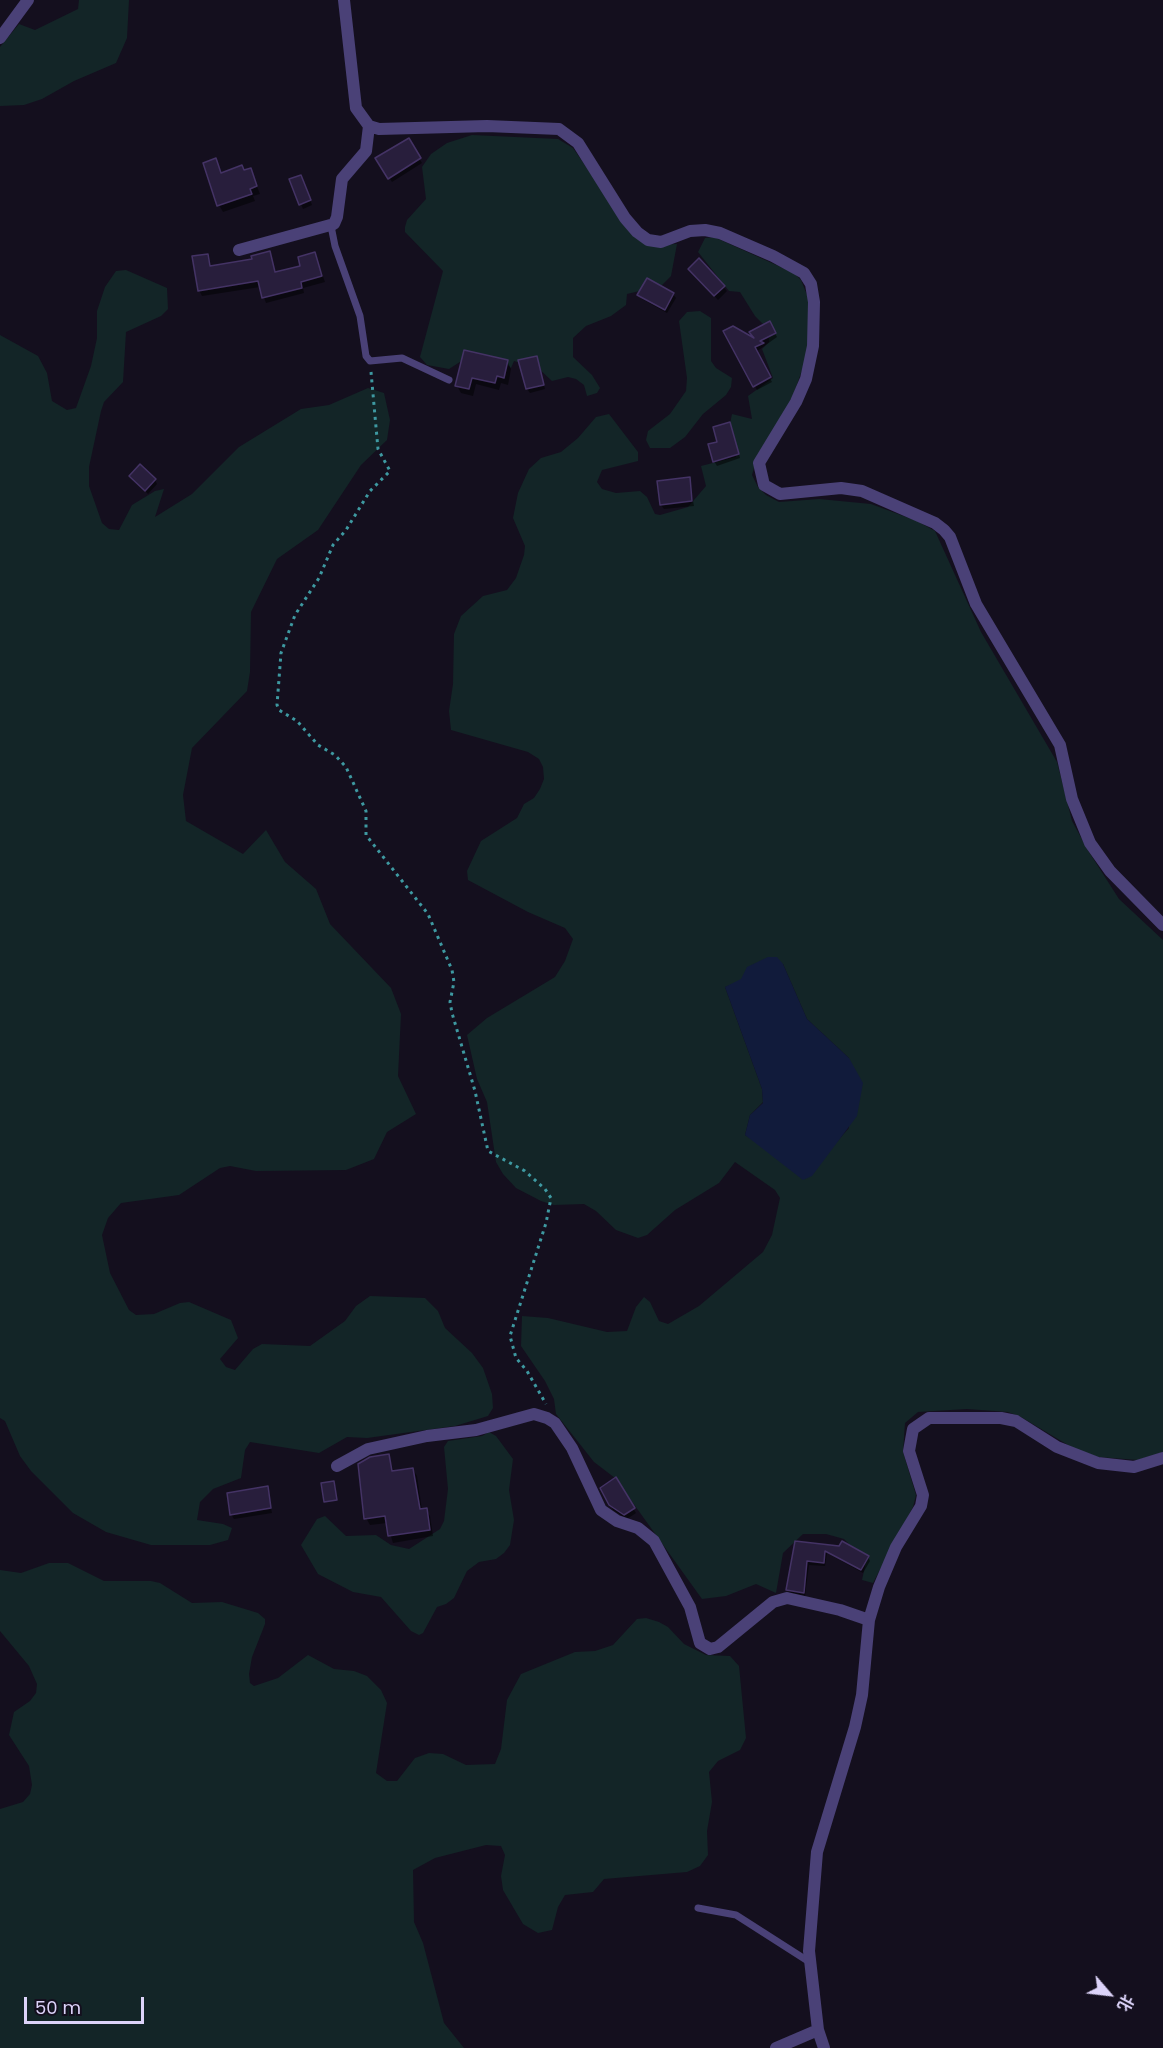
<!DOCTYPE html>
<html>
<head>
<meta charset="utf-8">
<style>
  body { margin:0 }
  #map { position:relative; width:1163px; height:2048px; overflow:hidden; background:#140f1e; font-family:Poppins,"Noto Sans SC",sans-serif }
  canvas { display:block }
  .north { position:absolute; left:1079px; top:1964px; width:60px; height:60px; -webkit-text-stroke:4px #140f1e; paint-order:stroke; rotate:118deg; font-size:16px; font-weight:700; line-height:24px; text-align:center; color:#dcd3f9 }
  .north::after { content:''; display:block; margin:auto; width:21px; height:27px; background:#dcd3f9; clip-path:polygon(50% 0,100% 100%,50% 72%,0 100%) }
  .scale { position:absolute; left:24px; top:1997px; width:120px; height:27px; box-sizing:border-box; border:3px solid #dcd3f9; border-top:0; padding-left:8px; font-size:18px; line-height:21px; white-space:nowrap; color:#dcd3f9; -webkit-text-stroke:4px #140f1e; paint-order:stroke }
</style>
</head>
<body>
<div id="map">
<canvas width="1163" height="2048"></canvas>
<div class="north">北</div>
<div class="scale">50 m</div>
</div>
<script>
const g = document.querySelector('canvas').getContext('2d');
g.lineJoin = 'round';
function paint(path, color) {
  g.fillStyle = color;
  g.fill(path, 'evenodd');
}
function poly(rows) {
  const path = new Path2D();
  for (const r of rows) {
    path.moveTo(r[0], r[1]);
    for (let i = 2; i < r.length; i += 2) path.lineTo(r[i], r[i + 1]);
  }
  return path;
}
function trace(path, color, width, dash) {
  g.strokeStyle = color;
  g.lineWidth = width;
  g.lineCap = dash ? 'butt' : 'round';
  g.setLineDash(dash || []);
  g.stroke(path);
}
paint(poly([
  [79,0,129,0,127,38,116,63,74,81,42,99,24,105,0,106,0,47,19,24,35,30,78,9],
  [472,135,558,139,573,148,629,229,648,245,677,244,671,276,661,286,627,294,626,305,611,316,586,326,573,338,573,357,592,375,600,388,597,393,587,396,584,385,576,379,568,377,552,381,538,368,514,361,511,368,504,362,466,358,449,369,427,365,420,357,443,271,405,232,405,227,407,220,426,199,422,167,431,154,447,143],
  [714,237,794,273,801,280,809,300,811,319,806,359,789,407,758,454,752,475,758,487,766,495,779,502,819,499,871,504,917,521,935,531,981,632,1057,762,1072,821,1089,852,1119,899,1163,940,1163,1452,1138,1460,1098,1457,1073,1448,1021,1417,1008,1412,967,1409,918,1412,905,1423,903,1452,916,1495,913,1507,873,1583,862,1580,865,1566,854,1549,844,1539,826,1534,803,1534,783,1553,776,1593,756,1584,726,1596,702,1599,615,1478,594,1462,556,1414,554,1399,545,1381,521,1346,522,1316,548,1318,607,1332,627,1331,636,1307,644,1297,650,1302,659,1321,668,1324,699,1306,763,1252,772,1235,780,1198,775,1190,735,1162,719,1183,675,1210,647,1235,638,1238,616,1230,596,1211,584,1204,554,1205,541,1201,516,1188,503,1174,496,1162,487,1102,477,1079,467,1035,487,1018,555,977,565,961,573,939,565,928,528,912,468,880,467,871,481,841,517,818,524,804,534,798,540,789,544,779,543,767,539,759,528,752,451,730,449,711,453,684,454,634,461,616,483,596,507,590,516,578,524,555,525,546,513,518,518,493,529,469,541,458,561,452,578,438,596,417,609,414,638,452,638,461,602,470,597,482,602,489,616,493,640,491,647,497,655,514,660,515,688,507,706,486,701,466,736,457,729,429,732,414,752,419,748,396,773,378,762,349,769,342,768,329,755,316,740,292,729,291,698,252,705,238],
  [783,964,807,1019,849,1058,849,1128,834,1145,756,1142,745,1135,750,1115,763,1102,762,1089,725,987],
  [126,270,167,288,168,309,161,316,126,332,123,382,104,402,101,411,89,467,89,486,102,523,109,529,119,530,132,505,155,491,164,489,155,517,192,494,239,447,301,409,329,405,368,388,384,393,390,420,387,440,361,465,318,530,277,559,251,612,250,672,247,691,192,748,183,795,186,821,243,854,266,830,285,862,316,889,330,924,391,988,401,1014,398,1076,416,1114,387,1132,374,1159,346,1170,256,1171,230,1166,220,1168,179,1195,121,1203,108,1218,102,1235,110,1273,129,1310,136,1315,154,1314,180,1303,189,1302,231,1320,238,1338,220,1359,226,1367,235,1370,253,1349,262,1344,310,1346,345,1321,356,1306,370,1296,425,1298,438,1311,445,1328,472,1353,483,1368,492,1394,493,1408,488,1416,455,1426,367,1438,347,1437,319,1453,250,1442,245,1450,241,1478,213,1489,200,1502,197,1520,223,1524,232,1528,228,1540,210,1545,151,1545,106,1532,73,1513,31,1471,20,1456,5,1421,0,1418,0,335,38,356,47,373,52,401,67,410,76,408,91,366,97,338,97,311,105,287,116,271],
  [700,311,711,318,711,361,716,368,732,378,731,387,726,395,703,414,685,437,670,448,650,448,646,440,648,431,670,414,686,391,687,378,679,321,687,312],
  [489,1432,496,1436,513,1459,509,1490,514,1520,510,1545,504,1553,496,1559,479,1562,467,1571,454,1598,446,1604,437,1607,423,1633,419,1635,411,1631,381,1597,353,1592,318,1574,301,1545,317,1519,325,1516,346,1536,376,1535,391,1545,409,1549,440,1529,444,1521,448,1489,444,1447,448,1441,482,1436],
  [49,1563,68,1563,104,1581,151,1581,160,1583,192,1603,222,1602,258,1613,265,1619,265,1624,252,1657,249,1674,250,1683,254,1686,278,1678,308,1655,334,1669,354,1671,367,1676,381,1690,387,1703,376,1773,387,1781,397,1781,415,1758,429,1753,443,1754,466,1765,495,1764,501,1749,507,1700,521,1674,575,1652,595,1651,613,1645,637,1619,646,1618,659,1622,668,1627,684,1644,706,1655,730,1656,739,1666,746,1738,740,1750,718,1761,709,1772,712,1802,707,1831,708,1855,700,1866,687,1872,604,1879,593,1892,565,1895,558,1907,552,1930,538,1933,523,1924,503,1890,501,1876,505,1855,501,1846,486,1845,435,1858,413,1870,414,1922,423,1943,444,2023,464,2048,0,2048,0,1809,23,1802,30,1794,32,1785,29,1766,9,1735,14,1712,30,1701,36,1693,37,1684,29,1666,0,1631,0,1570,21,1573]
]), '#132527');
paint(poly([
  [768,957,777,957,783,964,807,1019,849,1058,863,1083,857,1116,812,1176,803,1180,745,1135,750,1115,763,1103,762,1089,725,987,741,979,747,967]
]), '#111b3b');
paint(poly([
  [408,140,422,163,392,182,377,159],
  [215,160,222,174,250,169,260,194,253,196,255,201,223,212,219,205],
  [303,181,312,205,303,209,301,204],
  [270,253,276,273,302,267,315,254,325,282,303,288,304,293,266,303,260,287,202,296,199,290,207,256,211,267,254,260],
  [699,260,727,291,718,300,690,269],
  [673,294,676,298,667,313,642,299,639,295],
  [770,323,777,337,756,352,772,382,757,390,725,332,755,340,751,333],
  [465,351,507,361,511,369,508,385,501,383,499,390,476,384,473,396,461,393,457,386],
  [536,357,545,389,530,393,527,389],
  [732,428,740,458,717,466,714,461],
  [131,476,155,480,157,484,148,494],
  [689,479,694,506,664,509,661,505],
  [389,1456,394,1472,413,1469,417,1476,422,1510,426,1510,430,1516,433,1536,393,1543,387,1523,370,1525,366,1518],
  [616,1479,636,1513,627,1519,613,1510,602,1488],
  [267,1488,272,1513,234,1519,231,1514],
  [796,1543,868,1557,870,1561,863,1573,827,1553,825,1566,809,1565,805,1596,790,1594,787,1590]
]), '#0007');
const building = poly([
  [409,138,421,158,388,179,375,158,409,138],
  [216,158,221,173,242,165,244,170,251,168,257,186,250,189,252,194,217,206,203,163,216,158],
  [301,175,311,200,299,205,289,179,301,175],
  [270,251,275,272,300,266,298,257,315,252,322,276,301,282,302,288,262,298,258,281,198,291,192,256,208,254,210,266,252,259,251,256,270,251],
  [699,258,725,286,714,296,688,269,699,258],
  [647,278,674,293,665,310,637,295,647,278],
  [770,321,776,333,760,341,764,343,755,347,771,377,753,387,723,331,733,326,754,338,749,332,770,321],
  [464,350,508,360,504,378,497,376,495,383,472,378,469,389,455,386,464,350],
  [537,356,544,385,526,389,518,360,537,356],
  [730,422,739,454,713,462,708,444,717,442,713,427,730,422],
  [140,464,156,479,145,491,129,476,140,464],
  [690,477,692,501,660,505,657,481,690,477],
  [389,1454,392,1471,413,1468,420,1509,427,1508,430,1530,388,1536,385,1516,364,1519,358,1464,370,1457,389,1454],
  [616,1477,635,1508,624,1515,609,1505,600,1488,616,1477],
  [334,1481,337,1500,324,1502,321,1483,334,1481],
  [268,1486,271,1508,230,1515,227,1493,268,1486],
  [795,1541,839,1546,842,1541,869,1556,861,1570,825,1551,824,1563,807,1561,804,1593,786,1590,795,1541]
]);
paint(building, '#281e3c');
trace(building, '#443365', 1.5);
trace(poly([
  [371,372,378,449,390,471,370,491,346,530,333,545,319,578,295,615,281,653,277,705,279,710,297,721,318,745,335,755,346,767,366,811,366,835,428,914,452,970,454,982,450,1002,452,1013,475,1091,488,1151,525,1171,545,1189,551,1198,546,1223,510,1336,516,1358,527,1371,546,1404]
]), '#3e99a1', 3, [3, 4.5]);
trace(poly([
  [331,226,335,246,360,316,366,356,370,361,402,358,449,380],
  [698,1908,736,1915,811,1963]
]), '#4a4177', 7);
trace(poly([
  [344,0,356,108,369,126,379,129,487,126,559,129,578,143,625,218,637,232,648,240,661,242,690,231,705,230,720,233,773,256,804,273,811,284,814,302,813,346,806,379,796,402,759,463,764,485,780,494,841,488,862,491,935,523,944,530,950,537,976,604,1060,745,1072,799,1090,843,1110,871,1163,925],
  [0,38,28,0],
  [239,250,334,224,337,217,342,179,366,151,369,126],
  [337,1466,368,1449,427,1436,476,1430,534,1414,547,1418,555,1423,572,1448,601,1510,617,1521,638,1528,654,1541,690,1607,700,1643,710,1649,718,1647,773,1602,787,1598,840,1610,869,1620],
  [776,2048,818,2030],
  [824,2048,818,2030,809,1951,817,1852,855,1727,862,1695,869,1620,879,1587,896,1547,921,1506,923,1495,909,1451,913,1429,929,1418,1001,1418,1016,1421,1057,1447,1098,1463,1134,1467,1163,1458]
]), '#4a4177', 12);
</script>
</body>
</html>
